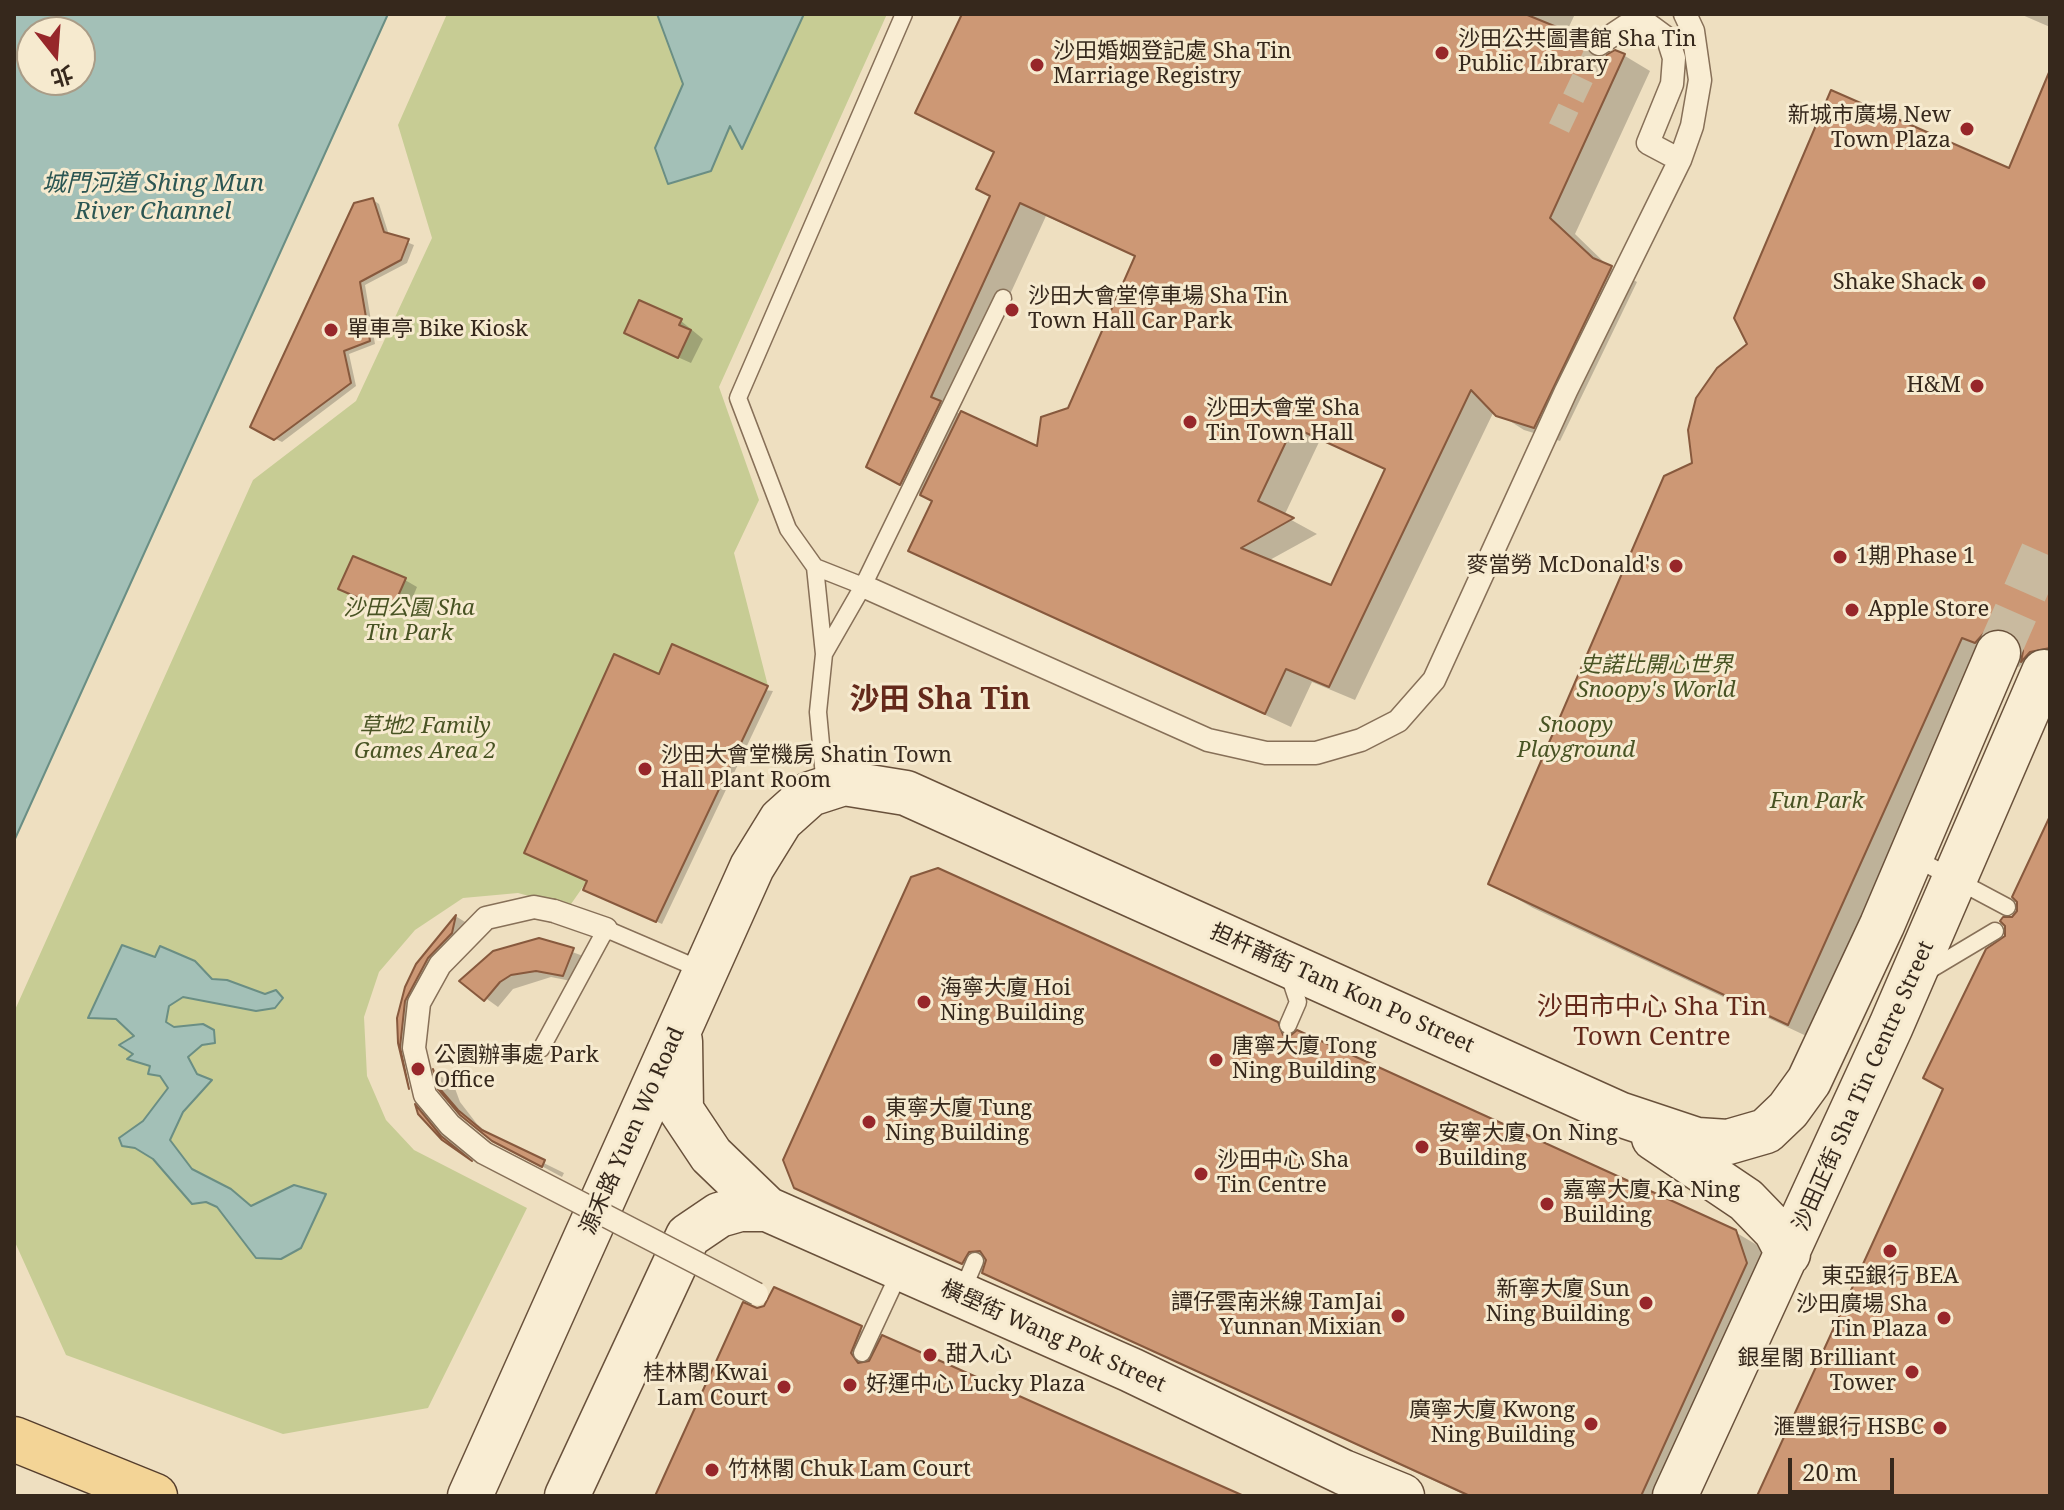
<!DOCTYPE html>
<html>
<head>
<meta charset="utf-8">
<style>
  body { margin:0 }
  #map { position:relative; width:2064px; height:1510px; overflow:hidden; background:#eedfc0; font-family:"Noto Serif","Noto Sans TC",serif }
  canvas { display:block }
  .frame { position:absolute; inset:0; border:16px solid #36281c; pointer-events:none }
  .north { position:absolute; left:16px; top:16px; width:80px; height:80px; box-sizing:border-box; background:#f6eacf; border:2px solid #a99c87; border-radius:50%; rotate:163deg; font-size:22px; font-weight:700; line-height:32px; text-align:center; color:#36281c }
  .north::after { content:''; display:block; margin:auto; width:28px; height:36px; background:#97272a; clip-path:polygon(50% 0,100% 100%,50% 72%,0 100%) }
  .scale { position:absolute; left:1788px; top:1458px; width:106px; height:36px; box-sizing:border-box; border:4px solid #36281c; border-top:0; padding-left:10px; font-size:24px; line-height:28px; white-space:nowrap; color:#36281c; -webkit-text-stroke:6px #f6eacf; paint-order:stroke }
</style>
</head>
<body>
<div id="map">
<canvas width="2064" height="1510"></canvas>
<div class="frame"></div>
<div class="north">北</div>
<div class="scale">20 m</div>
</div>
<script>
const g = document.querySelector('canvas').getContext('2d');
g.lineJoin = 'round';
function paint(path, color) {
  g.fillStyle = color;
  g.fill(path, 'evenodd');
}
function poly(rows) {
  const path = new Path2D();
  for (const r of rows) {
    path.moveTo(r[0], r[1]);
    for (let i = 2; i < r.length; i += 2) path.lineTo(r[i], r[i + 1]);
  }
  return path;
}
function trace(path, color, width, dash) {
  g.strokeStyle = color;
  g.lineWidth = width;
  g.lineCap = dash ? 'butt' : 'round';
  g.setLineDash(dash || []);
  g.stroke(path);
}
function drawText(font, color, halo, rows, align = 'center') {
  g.font = font + ' "Noto Serif","Noto Sans TC",serif';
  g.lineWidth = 6;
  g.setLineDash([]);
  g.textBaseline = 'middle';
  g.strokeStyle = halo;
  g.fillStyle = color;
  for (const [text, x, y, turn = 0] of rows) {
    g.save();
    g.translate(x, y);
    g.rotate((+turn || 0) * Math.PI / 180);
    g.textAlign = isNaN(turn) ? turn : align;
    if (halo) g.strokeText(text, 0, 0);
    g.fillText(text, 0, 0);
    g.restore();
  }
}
paint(poly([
  [447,14,887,14,719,387,759,500,734,553,768,686,672,645,659,674,524,853,587,881,569,907,518,893,463,898,415,930,379,972,364,1017,367,1076,386,1120,414,1150,527,1208,428,1408,283,1434,66,1355,14,1240,14,1012,253,480,356,401,432,238,398,125]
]), '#c7cc94');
const water = poly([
  [14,14,388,14,14,841,14,14],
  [32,32,80,32,80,80,32,80,32,32],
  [657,14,804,14,742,149,730,126,711,171,668,184,655,148,683,84,657,14],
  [122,945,155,957,160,946,195,961,212,979,227,980,265,994,276,990,283,998,275,1008,256,1011,183,997,169,1006,166,1022,174,1027,203,1024,214,1030,215,1043,202,1045,188,1057,197,1074,212,1080,183,1112,170,1140,192,1169,231,1189,251,1206,294,1185,326,1194,301,1248,281,1259,256,1258,217,1207,206,1202,192,1204,153,1159,135,1148,122,1146,119,1138,143,1121,168,1088,160,1076,148,1074,150,1066,127,1059,133,1054,119,1045,134,1036,116,1019,88,1018,122,945]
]);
paint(water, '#a3c0b7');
trace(water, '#6a8e84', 2);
paint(poly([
  [964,14,1575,14,1566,33,1610,55,1615,52,1625,56,1650,71,1575,234,1609,267,1637,282,1560,441,1524,430,1494,411,1355,700,1312,682,1291,727,910,550,934,501,894,481,992,195,996,153,918,112],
  [1046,216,1136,257,1070,410,1039,449,956,412],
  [1320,440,1387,470,1332,588,1268,561,1317,534,1284,516],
  [2020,14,2050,14,2050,27],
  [2050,72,2050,650,2034,640,2032,644,2050,654,2050,676,2024,661,2019,667,2006,661,1832,1048,1533,908,1490,883,2010,171],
  [373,200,379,204,389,235,414,245,407,263,365,285,375,344,349,354,356,386,282,442,252,427],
  [681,321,703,339,691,363,639,340],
  [405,580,417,587,404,618,340,588],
  [660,677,773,691,662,924,591,892],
  [457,917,475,928,424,1013,419,1059,428,1098,411,1088,400,1042,399,1018,407,988,418,966],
  [539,940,586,957,576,982,551,977,513,989,498,1007,462,981,494,953],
  [1277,1023,1735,1232,1762,1248,1774,1279,1675,1496,1467,1496,991,1276,823,1203,795,1187],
  [436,1074,453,1083,460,1102,477,1124,495,1139,564,1173,562,1177,493,1140,461,1114,440,1088],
  [418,1109,434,1118,473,1160,443,1139],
  [774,1290,882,1340,1236,1496,657,1496,757,1310,765,1308]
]), '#0003');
const building = poly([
  [962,14,1525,14,1586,39,1587,51,1594,57,1601,58,1615,50,1625,54,1550,218,1593,258,1612,266,1534,428,1496,416,1471,390,1329,687,1286,669,1265,714,908,551,932,501,920,495,961,411,1037,446,1041,417,1068,408,1135,256,1020,203,931,397,941,401,900,485,866,467,990,196,976,189,994,152,915,113,962,14],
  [1293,427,1385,469,1331,585,1241,548,1294,518,1258,501,1293,427],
  [2050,70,2050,648,2030,652,2021,662,2023,651,2018,639,2007,630,1996,628,1984,633,1975,643,1962,638,1788,1025,1488,884,1664,476,1692,463,1688,430,1696,398,1717,368,1747,344,1734,318,1831,90,2009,168,2050,70],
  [373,198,384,232,409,239,401,260,360,282,370,341,344,351,351,383,274,440,250,427,354,203,373,198],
  [639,300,682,319,679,325,691,330,678,358,624,333,639,300],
  [353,556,406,578,391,612,338,589,353,556],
  [672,644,768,686,656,922,583,890,587,881,524,853,614,654,659,674,672,644],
  [2050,816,2050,1496,1757,1496,1943,1089,1923,1078,1986,949,2005,936,2005,926,2000,921,2003,917,2012,917,2017,911,2017,902,2012,897,2050,816],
  [938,868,1278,1022,1283,1035,1290,1036,1297,1030,1736,1230,1747,1263,1641,1496,1470,1496,982,1273,986,1260,980,1251,969,1252,962,1264,794,1188,783,1160,911,877,938,868],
  [456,915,452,933,428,958,405,1001,400,1047,409,1089,398,1043,397,1018,405,987,416,964,456,915],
  [539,938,574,948,563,976,536,971,511,975,500,982,484,1001,459,981,493,951,539,938],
  [433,1069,440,1089,458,1110,482,1130,545,1160,542,1167,492,1141,460,1115,438,1089,433,1069],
  [415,1104,441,1136,472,1161,442,1140,418,1114,415,1104],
  [774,1287,862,1326,851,1353,858,1363,869,1361,882,1335,1244,1496,655,1496,743,1302,757,1308,764,1306,774,1287]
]);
paint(building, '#cd9875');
trace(building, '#87593d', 2);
trace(poly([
  [1559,128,1599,44]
]), '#c9ba9f', 22, [22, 11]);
trace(poly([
  [1998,653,2050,535]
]), '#c9ba9f', 44, [44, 22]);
const service = poly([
  [815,567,824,654,818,712,825,787],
  [863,586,815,567,788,529,738,398,904,14],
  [824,654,863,586,1003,298],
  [1913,857,2007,907],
  [1928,971,1995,931],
  [1288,1025,1298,1002,1289,975],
  [541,1049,606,929,704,971],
  [957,1288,967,1280,975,1261],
  [862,1353,901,1269]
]);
const pedestrian = poly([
  [1599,44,1626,26,1649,25,1668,39,1674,58,1672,84,1648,143,1680,160],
  [863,586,1208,740,1266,753,1316,753,1361,740,1398,721,1434,680,1566,391,1680,160,1692,126,1700,80,1693,31,1685,14],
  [554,911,606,929]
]);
const secondary = poly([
  [680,1041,681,1110,711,1155,767,1209],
  [1654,1138,1746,1200,1776,1231,1788,1254],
  [470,1496,752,867,781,820,810,794,844,783,906,793,1619,1114,1697,1140,1728,1142,1766,1131,1788,1110,1809,1081,1882,925,1998,653],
  [567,1496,688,1236,719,1215,740,1209,767,1209,1131,1370,1343,1472,1402,1496],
  [1675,1496,1891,1026,2044,672]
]);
const primary = poly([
  [14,1439,155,1496]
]);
trace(service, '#877058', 19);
trace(pedestrian, '#877058', 25);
trace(secondary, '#69513b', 47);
trace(primary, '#553e2c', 47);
trace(service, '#f9edd3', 16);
trace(pedestrian, '#f9edd3', 22);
trace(secondary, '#f9edd3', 44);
trace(primary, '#f3d496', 44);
const pedestrianBridge = poly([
  [554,911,534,907,486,918,440,965,419,1003,414,1048,425,1095,450,1125,484,1153,757,1294]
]);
trace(pedestrianBridge, '#877058', 25, []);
trace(pedestrianBridge, '#f9edd3', 22);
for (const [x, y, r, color] of [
  [1442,53,8,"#97272a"],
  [1037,65,8,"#97272a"],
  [1967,129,8,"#97272a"],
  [1979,283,8,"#97272a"],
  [1012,310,8,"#97272a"],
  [331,330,8,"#97272a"],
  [1977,386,8,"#97272a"],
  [1190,422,8,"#97272a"],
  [1840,557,8,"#97272a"],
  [1676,566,8,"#97272a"],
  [1852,610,8,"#97272a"],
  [645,769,8,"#97272a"],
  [924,1002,8,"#97272a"],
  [1216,1060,8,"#97272a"],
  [418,1069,8,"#97272a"],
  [869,1122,8,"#97272a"],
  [1422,1147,8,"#97272a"],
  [1201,1174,8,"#97272a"],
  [1547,1204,8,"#97272a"],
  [1890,1251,8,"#97272a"],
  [1646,1303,8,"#97272a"],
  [1398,1316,8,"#97272a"],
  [1944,1318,8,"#97272a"],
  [930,1355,8,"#97272a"],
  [1912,1372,8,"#97272a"],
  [850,1385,8,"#97272a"],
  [784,1387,8,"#97272a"],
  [1591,1424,8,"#97272a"],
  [1940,1428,8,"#97272a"],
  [712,1470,8,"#97272a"]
]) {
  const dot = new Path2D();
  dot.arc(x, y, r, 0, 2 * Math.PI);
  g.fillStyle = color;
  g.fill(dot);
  trace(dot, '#f6eacf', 3);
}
drawText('22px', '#36281c', '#f6eacf', [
  ["沙田公共圖書館 Sha Tin",1458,40],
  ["Public Library",1458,65],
  ["沙田婚姻登記處 Sha Tin",1053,52],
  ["Marriage Registry",1053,77],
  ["新城市廣場 New",1951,116,"right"],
  ["Town Plaza",1951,141,"right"],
  ["Shake Shack",1963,283,"right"],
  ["沙田大會堂停車場 Sha Tin",1028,297],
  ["Town Hall Car Park",1028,322],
  ["單車亭 Bike Kiosk",347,330],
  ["H&M",1961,386,"right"],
  ["沙田大會堂 Sha",1206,409],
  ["Tin Town Hall",1206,434],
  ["1期 Phase 1",1856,557],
  ["麥當勞 McDonald's",1660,566,"right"],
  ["Apple Store",1868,610],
  ["沙田大會堂機房 Shatin Town",661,756],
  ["Hall Plant Room",661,781],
  ["海寧大廈 Hoi",940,989],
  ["Ning Building",940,1014],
  ["唐寧大廈 Tong",1232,1047],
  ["Ning Building",1232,1072],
  ["公園辦事處 Park",434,1056],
  ["Office",434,1081],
  ["東寧大廈 Tung",885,1109],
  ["Ning Building",885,1134],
  ["安寧大廈 On Ning",1438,1134],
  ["Building",1438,1159],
  ["沙田中心 Sha",1217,1161],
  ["Tin Centre",1217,1186],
  ["嘉寧大廈 Ka Ning",1563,1191],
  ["Building",1563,1216],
  ["東亞銀行 BEA",1890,1277,"center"],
  ["新寧大廈 Sun",1630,1290,"right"],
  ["Ning Building",1630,1315,"right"],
  ["譚仔雲南米線 TamJai",1382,1303,"right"],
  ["Yunnan Mixian",1382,1328,"right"],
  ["沙田廣場 Sha",1928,1305,"right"],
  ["Tin Plaza",1928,1330,"right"],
  ["甜入心",946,1355],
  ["銀星閣 Brilliant",1896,1359,"right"],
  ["Tower",1896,1384,"right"],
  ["桂林閣 Kwai",768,1374,"right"],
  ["Lam Court",768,1399,"right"],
  ["好運中心 Lucky Plaza",866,1385],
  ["廣寧大廈 Kwong",1575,1411,"right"],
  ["Ning Building",1575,1436,"right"],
  ["滙豐銀行 HSBC",1924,1428,"right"],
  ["竹林閣 Chuk Lam Court",728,1470]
], 'left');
drawText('italic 22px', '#485323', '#f6eacf', [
  ["沙田公園 Sha",409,609],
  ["Tin Park",409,634],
  ["史諾比開心世界",1656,666],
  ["Snoopy's World",1656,691],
  ["Snoopy",1576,726],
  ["Playground",1576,751],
  ["草地2 Family",425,727],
  ["Games Area 2",425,752],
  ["Fun Park",1817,802]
]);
drawText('22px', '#36281c', '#f6eacf', [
  ["担杆莆街 Tam Kon Po Street",1342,989,24],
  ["沙田正街 Sha Tin Centre Street",1864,1086,-66],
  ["源禾路 Yuen Wo Road",633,1131,-66],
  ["橫壆街 Wang Pok Street",1053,1337,24]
]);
drawText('italic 24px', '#2b5653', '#f6eacf', [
  ["城門河道 Shing Mun",153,184],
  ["River Channel",153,212]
]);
drawText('26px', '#64291b', '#f6eacf', [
  ["沙田市中心 Sha Tin",1652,1008],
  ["Town Centre",1652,1038]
]);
drawText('bold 30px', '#64291b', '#f6eacf', [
  ["沙田 Sha Tin",940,700]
]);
</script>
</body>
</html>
